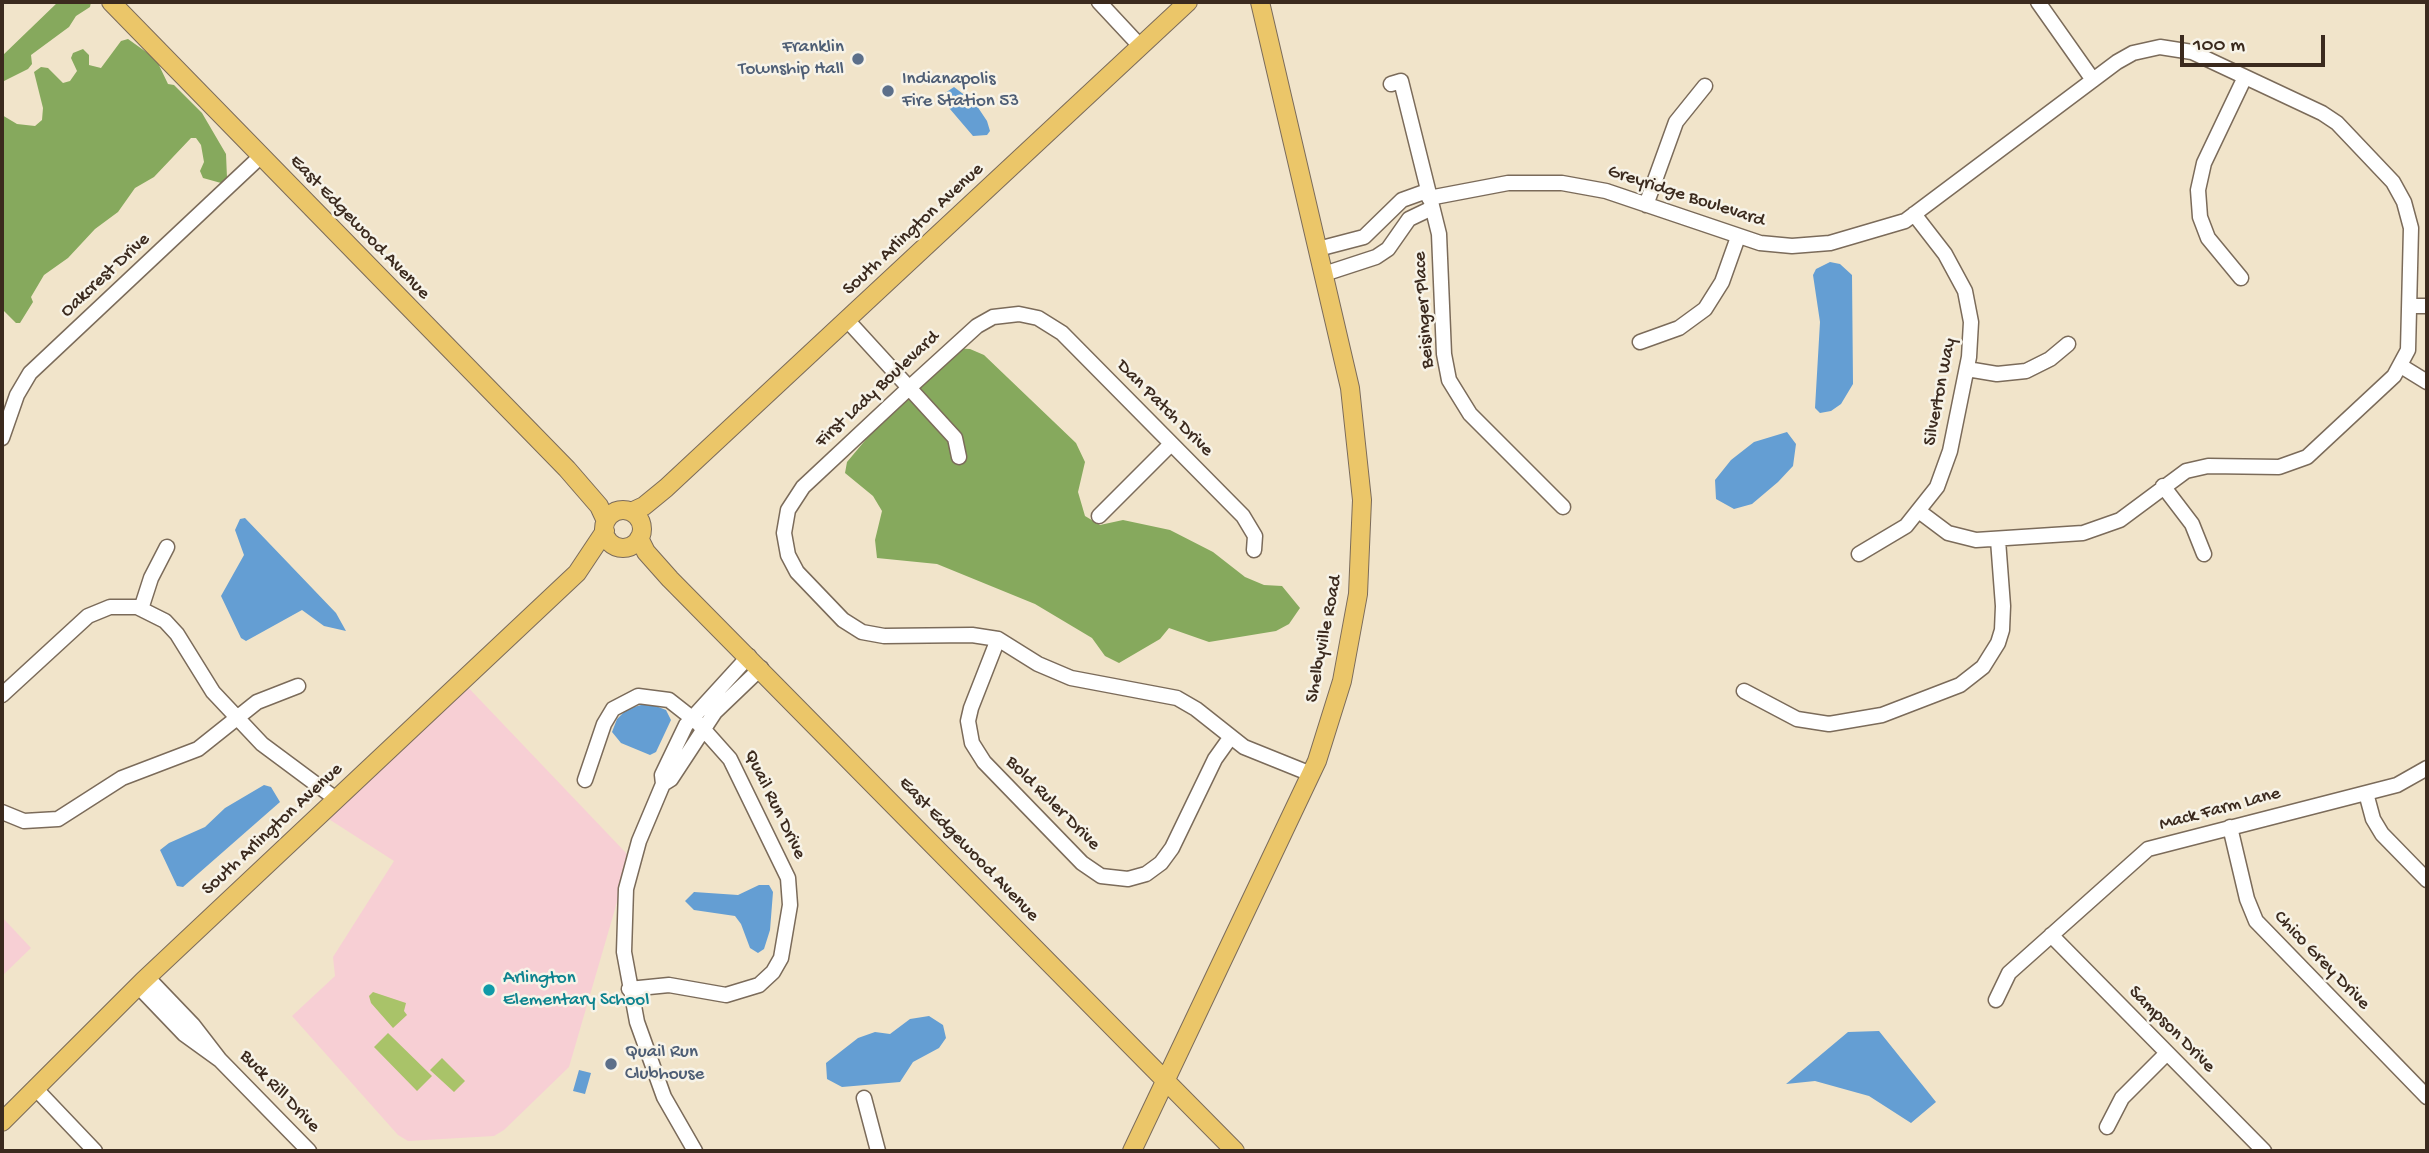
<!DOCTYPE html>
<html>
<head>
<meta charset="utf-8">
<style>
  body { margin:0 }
  #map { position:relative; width:2429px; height:1153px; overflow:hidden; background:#f1e4ca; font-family:"Gochi Hand",sans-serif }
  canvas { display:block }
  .frame { position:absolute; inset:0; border:4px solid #3b2a1e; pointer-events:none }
  .scale { position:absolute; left:2180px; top:35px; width:145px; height:32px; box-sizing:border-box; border:4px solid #3b2a1e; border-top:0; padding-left:9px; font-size:21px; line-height:24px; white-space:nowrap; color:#3b2a1e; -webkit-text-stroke:5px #f7f3e8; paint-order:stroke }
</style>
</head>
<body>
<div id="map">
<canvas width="2429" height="1153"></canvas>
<div class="frame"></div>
<div class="scale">100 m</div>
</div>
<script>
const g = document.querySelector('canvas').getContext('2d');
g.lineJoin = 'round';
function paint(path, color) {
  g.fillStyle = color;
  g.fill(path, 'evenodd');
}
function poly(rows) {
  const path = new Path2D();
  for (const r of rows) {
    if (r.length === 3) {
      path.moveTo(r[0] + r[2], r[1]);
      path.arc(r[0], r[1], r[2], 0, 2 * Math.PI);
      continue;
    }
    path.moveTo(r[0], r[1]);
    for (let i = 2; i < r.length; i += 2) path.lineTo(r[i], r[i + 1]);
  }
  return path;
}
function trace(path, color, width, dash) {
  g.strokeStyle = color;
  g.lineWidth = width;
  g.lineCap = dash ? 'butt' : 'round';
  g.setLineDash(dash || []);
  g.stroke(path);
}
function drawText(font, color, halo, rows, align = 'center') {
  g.font = font + ' "Gochi Hand",sans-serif';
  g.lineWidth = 5;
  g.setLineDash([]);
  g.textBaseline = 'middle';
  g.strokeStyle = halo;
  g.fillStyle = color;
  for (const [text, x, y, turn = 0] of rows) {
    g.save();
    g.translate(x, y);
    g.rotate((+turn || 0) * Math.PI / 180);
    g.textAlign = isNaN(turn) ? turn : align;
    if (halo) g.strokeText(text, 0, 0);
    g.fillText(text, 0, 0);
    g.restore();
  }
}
paint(poly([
  [462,681,627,854,629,861,569,1067,504,1130,494,1136,408,1141,398,1135,292,1016,335,976,333,957,394,861,321,814],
  [2,917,31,948,2,976]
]), '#f7cfd4');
paint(poly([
  [373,992,406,1003,404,1011,407,1015,393,1028,371,1003,369,996],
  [388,1033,432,1076,417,1091,374,1047],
  [442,1058,465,1081,454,1092,430,1070]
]), '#a9c369');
paint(poly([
  [58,2,91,2,90,7,76,16,69,27,31,55,32,64,28,69,2,82,2,56],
  [128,39,156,59,168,84,174,85,202,113,226,154,227,178,221,183,203,178,200,171,204,162,201,145,196,138,191,138,154,177,135,188,118,212,95,229,68,258,44,275,31,297,33,302,20,323,16,323,2,309,2,115,17,124,35,126,42,120,43,108,34,72,41,67,48,68,63,83,70,81,77,71,71,58,73,53,83,49,89,55,89,65,101,68,121,41],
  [952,348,970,349,984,355,1076,443,1085,462,1078,492,1085,516,1100,525,1123,520,1170,530,1213,552,1245,577,1264,585,1282,586,1300,608,1289,624,1276,631,1209,642,1169,628,1160,639,1119,663,1105,656,1092,638,1035,604,937,564,877,558,875,540,882,511,873,496,845,473,847,462,910,387]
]), '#86a95d');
paint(poly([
  [954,87,975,103,987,121,990,131,987,135,973,136,944,102,942,95],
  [1830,262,1840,264,1852,275,1853,384,1841,404,1831,411,1820,413,1815,408,1820,322,1813,275,1816,269],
  [1787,432,1796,444,1793,466,1778,482,1752,504,1734,509,1716,499,1715,480,1731,460,1754,442],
  [245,518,336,613,346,631,324,626,302,610,246,641,241,638,221,596,244,555,235,530,240,519],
  [648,703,666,710,671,720,656,752,650,755,621,743,612,732,617,719,627,709],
  [264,785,271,787,280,802,183,887,177,886,160,850,169,843,205,827,225,808],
  [759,885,769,885,773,892,770,930,764,949,758,953,750,948,741,924,735,916,694,910,685,901,694,892,738,895],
  [929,1016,943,1025,946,1038,939,1048,913,1062,900,1082,842,1087,827,1079,826,1063,858,1038,875,1032,890,1034,910,1019],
  [1879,1031,1936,1102,1911,1123,1869,1096,1815,1081,1786,1084,1848,1032],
  [579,1070,591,1073,585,1094,573,1091]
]), '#649ed3');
const minor = poly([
  [1099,2,1141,47],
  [2038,2,2093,80],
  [1391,84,1401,81,1439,234,1444,354,1449,380,1470,414,1563,507],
  [1429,198,1508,183,1562,183,1606,191,1760,243,1792,246,1830,243,1905,221,2117,62,2133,53,2160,47,2192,52,2322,113,2337,123,2393,182,2404,202,2411,228,2408,350,2394,376,2307,457,2279,467,2208,466,2186,471,2120,520,2083,533,1976,540,1948,533,1920,512],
  [1646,205,1676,122,1705,86],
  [1318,249,1364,237,1402,200,1427,191],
  [1324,274,1376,257,1388,249,1409,219,1432,208],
  [2241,278,2208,238,2200,217,2198,190,2204,163,2245,77],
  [2411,306,2427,306],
  [848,321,955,438,959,457],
  [1640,342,1679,328,1705,309,1722,282,1738,237],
  [2401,366,2427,382],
  [1967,369,1997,374,2026,371,2050,359,2068,344],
  [2,438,17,395,30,373,260,157],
  [2163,486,2192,524,2204,554],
  [1099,516,1171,444],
  [1254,550,1255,536,1243,516,1062,333,1038,318,1019,314,993,317,977,326,910,387,803,487,788,510,784,533,788,555,797,572,843,620,862,632,884,636,972,635,998,639,1038,664,1071,678,1177,698,1196,709,1244,747,1311,774],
  [1859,554,1906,526,1937,487,1950,451,1969,357,1971,322,1965,291,1945,254,1914,214],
  [141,609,151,578,167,547],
  [998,639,971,708,968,721,972,743,984,762,1082,863,1101,876,1128,879,1146,874,1161,863,1172,848,1215,759,1230,738],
  [1744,691,1797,719,1829,724,1882,715,1960,685,1983,667,1998,643,2002,630,2003,606,1998,540],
  [2,695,88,616,110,607,137,607,165,621,177,634,213,692,262,744,336,799],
  [585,780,604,724,613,709,638,696,669,700,697,722,730,759,788,878,790,905,781,958,773,972,759,985,726,995,669,985,629,989],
  [663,784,662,775,686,725,749,656],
  [2366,793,2373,819,2382,834,2427,880],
  [2,812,24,821,58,819,122,778,198,749,257,702,298,686],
  [2230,827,2247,899,2256,921,2427,1097],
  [2051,935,2264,1151],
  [138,986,184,1034,220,1060,193,1025,147,977],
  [1996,1000,2009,973,2148,849,2397,785,2427,768],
  [220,1060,309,1151],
  [36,1089,95,1151],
  [864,1098,878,1151],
  [2107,1127,2122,1098,2167,1053],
  [695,1151,664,1097,637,1022,624,952,626,889,639,841,663,784,671,779,715,712,761,668]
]);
const major = poly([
  [111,2,567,469,599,506,606,521],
  [623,529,19],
  [631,512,644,506,666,488,1188,2],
  [639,538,646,552,670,579,1235,1151],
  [2,1122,143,981,577,573,605,531],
  [1132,1151,1317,761,1342,681,1358,594,1362,500,1350,388,1260,2]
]);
trace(minor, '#7b6b5a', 17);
trace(major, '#7b6b5a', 20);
trace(minor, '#fff', 14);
trace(major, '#ebc669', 18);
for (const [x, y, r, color] of [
  [858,59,7,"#5c6f8a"],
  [888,91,7,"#5c6f8a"],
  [489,990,7,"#0f9aa8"],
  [611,1064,7,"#5c6f8a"]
]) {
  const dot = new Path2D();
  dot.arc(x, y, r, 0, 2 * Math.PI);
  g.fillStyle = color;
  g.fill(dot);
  trace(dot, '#f7f3e8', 2.5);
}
drawText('19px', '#4e5e75', '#f7f3e8', [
  ["Franklin",844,48,"right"],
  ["Township Hall",844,70,"right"],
  ["Indianapolis",902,80],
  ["Fire Station 53",902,102],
  ["Quail Run",625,1053],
  ["Clubhouse",625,1075]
], 'left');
drawText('19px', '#3b2a1e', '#f7f3e8', [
  ["Greyridge Boulevard",1686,197,18],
  ["East Edgewood Avenue",359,228,46],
  ["South Arlington Avenue",914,230,-43],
  ["Oakcrest Drive",106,276,-43],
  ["Beisinger Place",1425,310,-94],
  ["First Lady Boulevard",878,390,-43],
  ["Silverton Way",1941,392,-79],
  ["Dan Patch Drive",1164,409,45],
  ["Shelbyville Road",1325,639,-79],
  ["Bold Ruler Drive",1052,804,45],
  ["Quail Run Drive",774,805,64],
  ["Mack Farm Lane",2220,810,-15],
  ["South Arlington Avenue",273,830,-43],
  ["East Edgewood Avenue",968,850,46],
  ["Chico Grey Drive",2321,961,46],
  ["Sampson Drive",2171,1030,45],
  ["Buck Rill Drive",279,1092,46]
]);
drawText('19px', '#0d838f', '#f7f3e8', [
  ["Arlington",503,979],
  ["Elementary School",503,1001]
], 'left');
</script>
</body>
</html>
